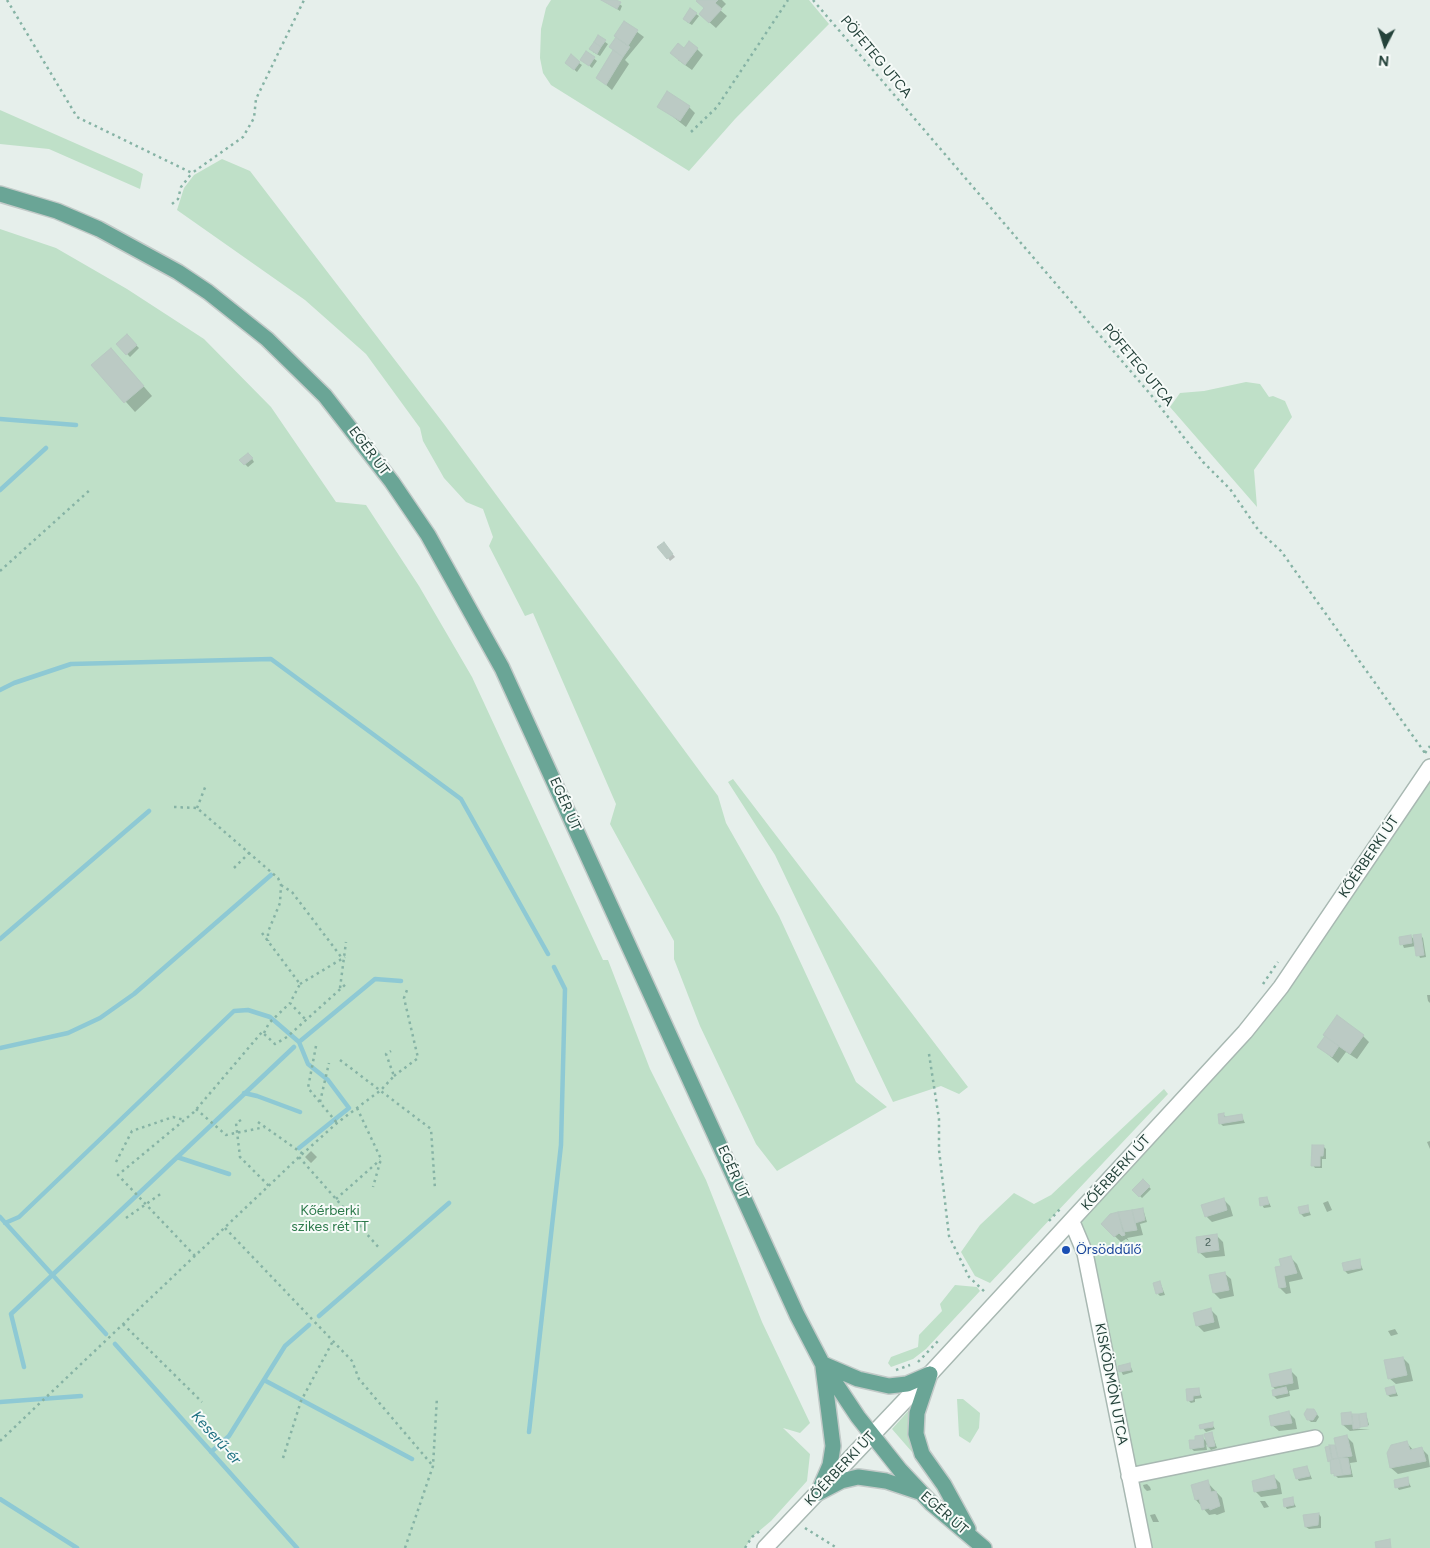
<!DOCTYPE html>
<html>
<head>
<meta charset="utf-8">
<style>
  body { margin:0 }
  #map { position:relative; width:1430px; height:1548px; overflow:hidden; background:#e6efeb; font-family:Figtree,sans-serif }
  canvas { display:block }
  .north { position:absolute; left:1360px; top:20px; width:50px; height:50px; -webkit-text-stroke:4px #f7fbf9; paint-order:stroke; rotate:185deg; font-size:14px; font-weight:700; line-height:20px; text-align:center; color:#24423a }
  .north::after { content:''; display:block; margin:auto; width:18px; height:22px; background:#24423a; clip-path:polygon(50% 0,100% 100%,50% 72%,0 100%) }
</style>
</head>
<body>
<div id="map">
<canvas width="1430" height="1548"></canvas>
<div class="north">N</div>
</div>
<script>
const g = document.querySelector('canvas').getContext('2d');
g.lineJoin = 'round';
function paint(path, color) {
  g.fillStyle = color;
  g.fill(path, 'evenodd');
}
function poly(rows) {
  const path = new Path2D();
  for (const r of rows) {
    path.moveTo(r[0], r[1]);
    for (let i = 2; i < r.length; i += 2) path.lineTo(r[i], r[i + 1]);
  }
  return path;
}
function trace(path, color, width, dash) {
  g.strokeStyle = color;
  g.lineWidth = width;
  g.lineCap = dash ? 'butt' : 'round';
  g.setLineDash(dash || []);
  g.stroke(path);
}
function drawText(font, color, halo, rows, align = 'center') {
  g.font = font + ' Figtree,sans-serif';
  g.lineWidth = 4;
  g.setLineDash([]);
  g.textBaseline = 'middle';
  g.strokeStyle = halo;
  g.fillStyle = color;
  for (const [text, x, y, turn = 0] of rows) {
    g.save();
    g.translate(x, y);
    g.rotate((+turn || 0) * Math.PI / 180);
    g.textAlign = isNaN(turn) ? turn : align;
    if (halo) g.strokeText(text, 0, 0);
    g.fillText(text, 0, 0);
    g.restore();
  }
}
paint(poly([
  [551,0,809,0,829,24,735,119,689,171,551,85,543,73,540,58,541,29,546,8],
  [0,110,136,170,143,174,140,189,49,149,0,144],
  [222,159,250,171,444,424,718,796,726,823,779,916,856,1082,887,1107,777,1171,756,1144,700,1026,674,959,674,941,610,824,616,804,533,613,525,616,489,546,493,537,483,509,466,502,444,478,423,441,420,428,366,354,305,300,177,210,184,188,194,175],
  [0,229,56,248,127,289,204,339,271,407,336,502,366,505,419,586,472,677,603,960,608,960,650,1069,706,1180,762,1322,810,1423,800,1433,783,1428,810,1454,807,1481,771,1521,752,1537,745,1548,0,1548],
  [1246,382,1260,384,1269,397,1273,396,1285,401,1292,417,1254,470,1257,507,1170,407,1180,393,1204,391],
  [1430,767,1430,1548,1144,1548,1072,1222,1245,1032],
  [733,779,968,1087,959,1094,941,1086,893,1102,775,855,728,782],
  [1164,1089,1168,1094,990,1283,975,1276,961,1252,980,1225,1014,1193,1034,1204,1051,1195],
  [955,1285,977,1287,980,1291,926,1349,913,1359,891,1367,888,1363,891,1357,918,1347,919,1335,942,1311,940,1304],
  [957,1399,963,1399,980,1413,979,1428,970,1443,959,1436],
  [910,1409,914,1451,912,1452,892,1429]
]), '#bfe0c8');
paint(poly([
  [603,0,614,0,622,6,620,11],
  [699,0,722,0,726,4,720,10,727,16,716,28,700,14,705,9],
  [696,14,699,16,692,25,687,22],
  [625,23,644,37,625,60,629,64,612,90,598,78,614,50],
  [598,37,608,44,600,56,593,52],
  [697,49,703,55,692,70,678,60],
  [587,53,597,61,592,68,585,62],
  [579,63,582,65,577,72,569,65],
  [659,106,689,107,695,113,686,127],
  [127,336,139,348,130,357,118,344],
  [120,359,152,396,135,412,93,365],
  [251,457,254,462,248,467,241,460],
  [666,546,675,557,670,561,668,558],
  [1420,935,1423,938,1426,957,1420,958,1416,946,1404,948,1400,938,1411,936,1415,941],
  [1427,995,1430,995,1430,1003,1428,1001],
  [1363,1036,1369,1042,1357,1059,1346,1052,1338,1063,1319,1047],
  [1223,1114,1226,1117,1241,1115,1245,1123,1223,1126,1221,1124],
  [1430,1141,1430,1149,1427,1142],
  [1323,1146,1326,1149,1326,1159,1322,1159,1322,1168,1315,1168,1313,1165],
  [311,1151,317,1157,311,1163,305,1157],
  [1143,1181,1151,1189,1142,1198,1134,1190],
  [1267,1198,1271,1207,1264,1208,1262,1205],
  [1224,1200,1230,1206,1233,1216,1212,1222,1206,1216],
  [1328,1201,1332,1210,1327,1212,1323,1203],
  [1307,1207,1311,1215,1304,1217,1301,1214],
  [1143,1209,1147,1222,1140,1224,1143,1235,1127,1238,1129,1241,1126,1239,1121,1242,1102,1224],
  [1217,1236,1223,1242,1225,1256,1206,1258,1199,1252],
  [1291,1258,1297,1264,1303,1279,1289,1282,1291,1293,1286,1294,1280,1288,1282,1267],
  [1359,1260,1363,1270,1348,1274,1345,1271],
  [1224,1273,1231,1279,1234,1296,1220,1299,1214,1293],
  [1160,1282,1165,1295,1160,1296,1157,1293],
  [1210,1309,1217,1316,1220,1328,1204,1332,1197,1325],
  [1395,1329,1398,1334,1391,1336,1388,1331],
  [1403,1358,1409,1364,1413,1381,1396,1384,1389,1378],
  [1130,1365,1133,1372,1123,1375,1119,1367],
  [1291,1371,1297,1377,1299,1389,1289,1391,1290,1396,1277,1399,1274,1396,1273,1391,1276,1390,1273,1387,1271,1375],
  [1394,1387,1398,1396,1390,1397,1388,1395],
  [1198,1389,1202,1398,1195,1399,1195,1402,1191,1403,1188,1400],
  [1289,1413,1295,1419,1297,1429,1279,1431,1272,1425],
  [1316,1413,1319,1417,1316,1422,1311,1422,1308,1419],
  [1351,1414,1353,1416,1366,1414,1369,1425,1358,1427,1358,1429,1370,1429,1350,1431,1343,1425],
  [1212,1424,1215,1429,1206,1432,1201,1426],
  [1212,1434,1217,1448,1211,1450,1206,1444,1207,1450,1194,1451,1191,1448,1202,1437,1207,1442],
  [1347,1437,1353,1443,1357,1462,1350,1463,1353,1477,1338,1478,1333,1473,1326,1448,1337,1446],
  [1407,1443,1414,1451,1422,1449,1428,1455,1430,1467,1398,1474,1391,1468],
  [1307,1467,1312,1479,1299,1481,1297,1478],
  [1274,1477,1280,1483,1282,1494,1261,1497,1255,1491],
  [1407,1479,1411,1487,1399,1490,1397,1487],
  [1207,1482,1222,1498,1225,1512,1217,1515,1215,1514,1209,1515,1196,1500],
  [1147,1484,1150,1487,1151,1490,1147,1491,1144,1488,1143,1485],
  [1292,1499,1296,1507,1287,1509,1285,1506],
  [1260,1501,1265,1501,1269,1507,1264,1508],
  [1155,1514,1159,1522,1153,1522,1150,1515],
  [1319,1514,1321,1517,1321,1528,1309,1529,1306,1527]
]), '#0003');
trace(poly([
  [0,419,76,425],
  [0,490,46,448],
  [0,690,14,683,71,664,271,659,461,799,548,954],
  [0,939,149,811],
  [299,1042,375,979,401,981],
  [0,1048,68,1033,100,1018,134,994,271,875],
  [244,1093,257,1096,300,1112],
  [177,1157,229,1174],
  [0,1217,106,1334],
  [5,1223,19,1217,234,1011,248,1010,270,1017,299,1042,308,1064,328,1080,349,1108,299,1148],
  [319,1316,449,1203],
  [115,1344,297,1548],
  [24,1367,11,1314,294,1047],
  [264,1380,412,1459],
  [0,1402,81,1396],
  [529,1432,561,1145,565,989,554,967],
  [211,1452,229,1436,285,1346,309,1325],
  [0,1499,77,1548]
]), '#8ec9d4', 4.5);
const building = poly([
  [601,0,616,0,621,2,617,9,601,0],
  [697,0,718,0,715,3,722,9,709,23,699,14,704,8,696,1,697,0],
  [690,8,697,13,689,23,683,19,690,8],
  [624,21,638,30,628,46,614,36,624,21],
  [598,35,606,40,601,47,594,42,598,35],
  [616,37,630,47,623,57,609,47,616,37],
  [689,41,698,48,685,65,670,53,678,43,684,48,689,41],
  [594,42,601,47,597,54,589,49,594,42],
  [613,50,623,57,606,85,596,78,613,50],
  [586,51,595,57,589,66,580,60,586,51],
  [571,54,580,62,574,70,565,63,571,54],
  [667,91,690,106,680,121,657,107,667,91],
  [127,334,137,345,126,355,116,344,127,334],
  [111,348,144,386,124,403,91,365,111,348],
  [248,453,253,458,244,465,239,460,248,453],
  [664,542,673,554,667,559,657,547,664,542],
  [1421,934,1424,955,1416,956,1413,935,1421,934],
  [1411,935,1412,943,1400,945,1399,937,1411,935],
  [1337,1015,1364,1035,1350,1054,1323,1035,1337,1015],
  [1325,1036,1339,1046,1332,1057,1317,1047,1325,1036],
  [1224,1113,1224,1117,1242,1114,1243,1120,1219,1124,1218,1114,1224,1113],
  [1312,1145,1324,1145,1323,1156,1320,1156,1320,1166,1311,1166,1312,1145],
  [1143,1179,1150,1186,1139,1197,1132,1190,1143,1179],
  [1267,1197,1269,1204,1260,1206,1259,1198,1267,1197],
  [1224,1198,1227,1210,1205,1217,1201,1205,1224,1198],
  [1308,1205,1309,1212,1300,1214,1298,1207,1308,1205],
  [1143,1208,1145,1220,1135,1223,1132,1210,1143,1208],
  [1132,1210,1137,1230,1123,1232,1118,1212,1132,1210],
  [1118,1212,1125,1235,1122,1236,1119,1233,1114,1237,1101,1224,1110,1214,1118,1212],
  [1217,1234,1219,1250,1198,1253,1196,1237,1217,1234],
  [1291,1256,1297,1273,1284,1276,1286,1287,1279,1288,1275,1267,1281,1266,1279,1259,1291,1256],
  [1360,1259,1361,1268,1344,1271,1342,1263,1360,1259],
  [1225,1272,1229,1290,1213,1293,1209,1275,1225,1272],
  [1160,1281,1163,1292,1156,1294,1153,1283,1160,1281],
  [1211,1308,1214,1322,1196,1326,1193,1313,1211,1308],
  [1403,1357,1407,1375,1388,1379,1384,1360,1403,1357],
  [1130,1363,1131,1370,1119,1372,1118,1366,1130,1363],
  [1291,1369,1293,1383,1272,1387,1269,1374,1291,1369],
  [1394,1386,1396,1393,1387,1395,1385,1388,1394,1386],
  [1286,1387,1288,1393,1273,1396,1272,1390,1286,1387],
  [1199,1388,1200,1395,1193,1396,1193,1400,1187,1401,1186,1389,1199,1388],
  [1307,1409,1314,1409,1317,1414,1313,1420,1307,1420,1304,1414,1307,1409],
  [1289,1411,1292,1423,1271,1426,1269,1416,1289,1411],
  [1351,1412,1353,1424,1342,1425,1341,1413,1351,1412],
  [1366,1413,1368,1426,1360,1427,1359,1414,1366,1413],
  [1352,1414,1359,1414,1360,1428,1353,1429,1352,1414],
  [1213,1422,1213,1427,1200,1429,1199,1425,1213,1422],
  [1212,1432,1215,1446,1208,1447,1204,1434,1212,1432],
  [1203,1435,1204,1447,1190,1449,1189,1440,1195,1440,1195,1436,1203,1435],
  [1347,1435,1352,1456,1338,1458,1334,1438,1347,1435],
  [1407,1441,1410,1450,1422,1447,1426,1461,1390,1468,1387,1453,1391,1445,1407,1441],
  [1329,1445,1335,1445,1338,1458,1332,1459,1329,1445],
  [1330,1446,1332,1459,1328,1462,1325,1447,1330,1446],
  [1339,1458,1348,1458,1351,1474,1343,1475,1339,1458],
  [1339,1458,1343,1475,1334,1476,1334,1473,1331,1474,1330,1460,1339,1458],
  [1307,1466,1310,1476,1296,1479,1293,1469,1307,1466],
  [1274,1475,1277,1488,1254,1492,1252,1481,1274,1475],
  [1408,1477,1409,1485,1395,1488,1394,1480,1408,1477],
  [1208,1480,1211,1492,1216,1491,1220,1506,1210,1510,1209,1508,1202,1510,1199,1499,1195,1500,1191,1485,1208,1480],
  [1293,1497,1294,1505,1284,1507,1283,1499,1293,1497],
  [1319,1513,1318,1525,1305,1527,1303,1515,1319,1513],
  [1390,1539,1391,1548,1376,1548,1375,1542,1390,1539]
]);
paint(building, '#bbcac4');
trace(building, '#b8c9c2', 1);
const minor = poly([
  [1072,1222,1085,1253,1144,1548],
  [1129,1476,1315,1438],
  [765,1548,930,1374,1245,1032,1281,987,1430,767]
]);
const major = poly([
  [0,194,57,211,99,229,178,272,208,292,267,339,325,396,392,482,428,535,502,668,797,1315,822,1363,858,1417,900,1470,932,1504,984,1548],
  [823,1364,858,1379,889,1386,907,1384,930,1374],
  [930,1374,917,1413,916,1434,922,1454,944,1485,968,1529],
  [818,1493,830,1465,833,1446,823,1367],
  [818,1493,841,1481,858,1477,886,1481,919,1492]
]);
trace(minor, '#a8b8b2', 18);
trace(major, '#c2cac8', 18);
trace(poly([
  [7,0,77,117,192,173,243,137,254,118,256,99,304,0],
  [813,0,1151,395,1203,462,1230,489,1259,531,1281,551,1425,753],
  [691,132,717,107,788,0],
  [172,204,178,199,181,187,192,173],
  [0,571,91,489],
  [1425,753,1430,746],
  [174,807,197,808,278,878,281,885,280,903,268,932,268,941],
  [197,808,206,785],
  [234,868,250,852],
  [281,885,292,892,342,958],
  [262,933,300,984,290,1003,306,1020],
  [300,984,345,957],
  [1263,984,1278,962],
  [340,988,346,942],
  [264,1033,269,1023,290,1003],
  [316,1046,308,1088,337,1123],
  [929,1054,939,1119,939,1150,949,1236,969,1277,985,1292],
  [340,1060,431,1129,435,1189],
  [394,1076,418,1058,404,998,407,990],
  [320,1102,329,1063],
  [357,1108,381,1159,373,1187],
  [196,1109,226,1135,265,1127],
  [241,1120,236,1123,240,1157,269,1186],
  [258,1122,303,1154],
  [299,1157,380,1249],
  [116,1162,132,1131,173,1117,184,1120],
  [336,1199,380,1160],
  [126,1218,162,1193],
  [1049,1221,1060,1209],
  [225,1228,352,1361,359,1379,433,1466],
  [195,1256,118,1175,194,1112,262,1032,275,1044,287,1037,346,984],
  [123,1324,202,1402],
  [918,1362,940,1339],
  [896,1370,910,1365],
  [0,1441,299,1157,337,1123,381,1090,394,1076,386,1054,391,1051],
  [283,1458,301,1401,333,1341],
  [805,1528,837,1548],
  [405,1548,433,1466,437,1397],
  [745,1548,752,1537,761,1530]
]), '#86b3a5', 2.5, [2.5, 4]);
trace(minor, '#fff', 15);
trace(major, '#6aa596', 15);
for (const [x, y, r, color] of [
  [1066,1250,5,"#1a4fb4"]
]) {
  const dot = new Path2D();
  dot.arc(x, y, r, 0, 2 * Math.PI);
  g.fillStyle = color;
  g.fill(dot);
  trace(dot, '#f7fbf9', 2);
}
drawText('11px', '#4a645c', null, [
  ["2",1208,1243]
]);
drawText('14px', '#24423a', '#f7fbf9', [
  ["PÖFETEG UTCA",876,57,50],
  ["PÖFETEG UTCA",1138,365,50],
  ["EGÉR ÚT",369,451,53],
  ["EGÉR ÚT",565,804,66],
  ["KŐÉRBERKI ÚT",1369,857,-56],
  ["EGÉR ÚT",733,1172,66],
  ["KŐÉRBERKI ÚT",1116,1173,-48],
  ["KISKÖDMÖN UTCA",1111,1384,79],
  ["KŐÉRBERKI ÚT",840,1469,-47],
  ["EGÉR ÚT",944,1513,41]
]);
drawText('14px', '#2d7a4b', '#f7fbf9', [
  ["Kőérberki",330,1211],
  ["szikes rét TT",330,1227]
]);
drawText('14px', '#164399', '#f7fbf9', [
  ["Örsöddűlő",1076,1250]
], 'left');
drawText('italic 15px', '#1c6f80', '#f7fbf9', [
  ["Keserű-ér",216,1438,48]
]);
</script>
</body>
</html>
